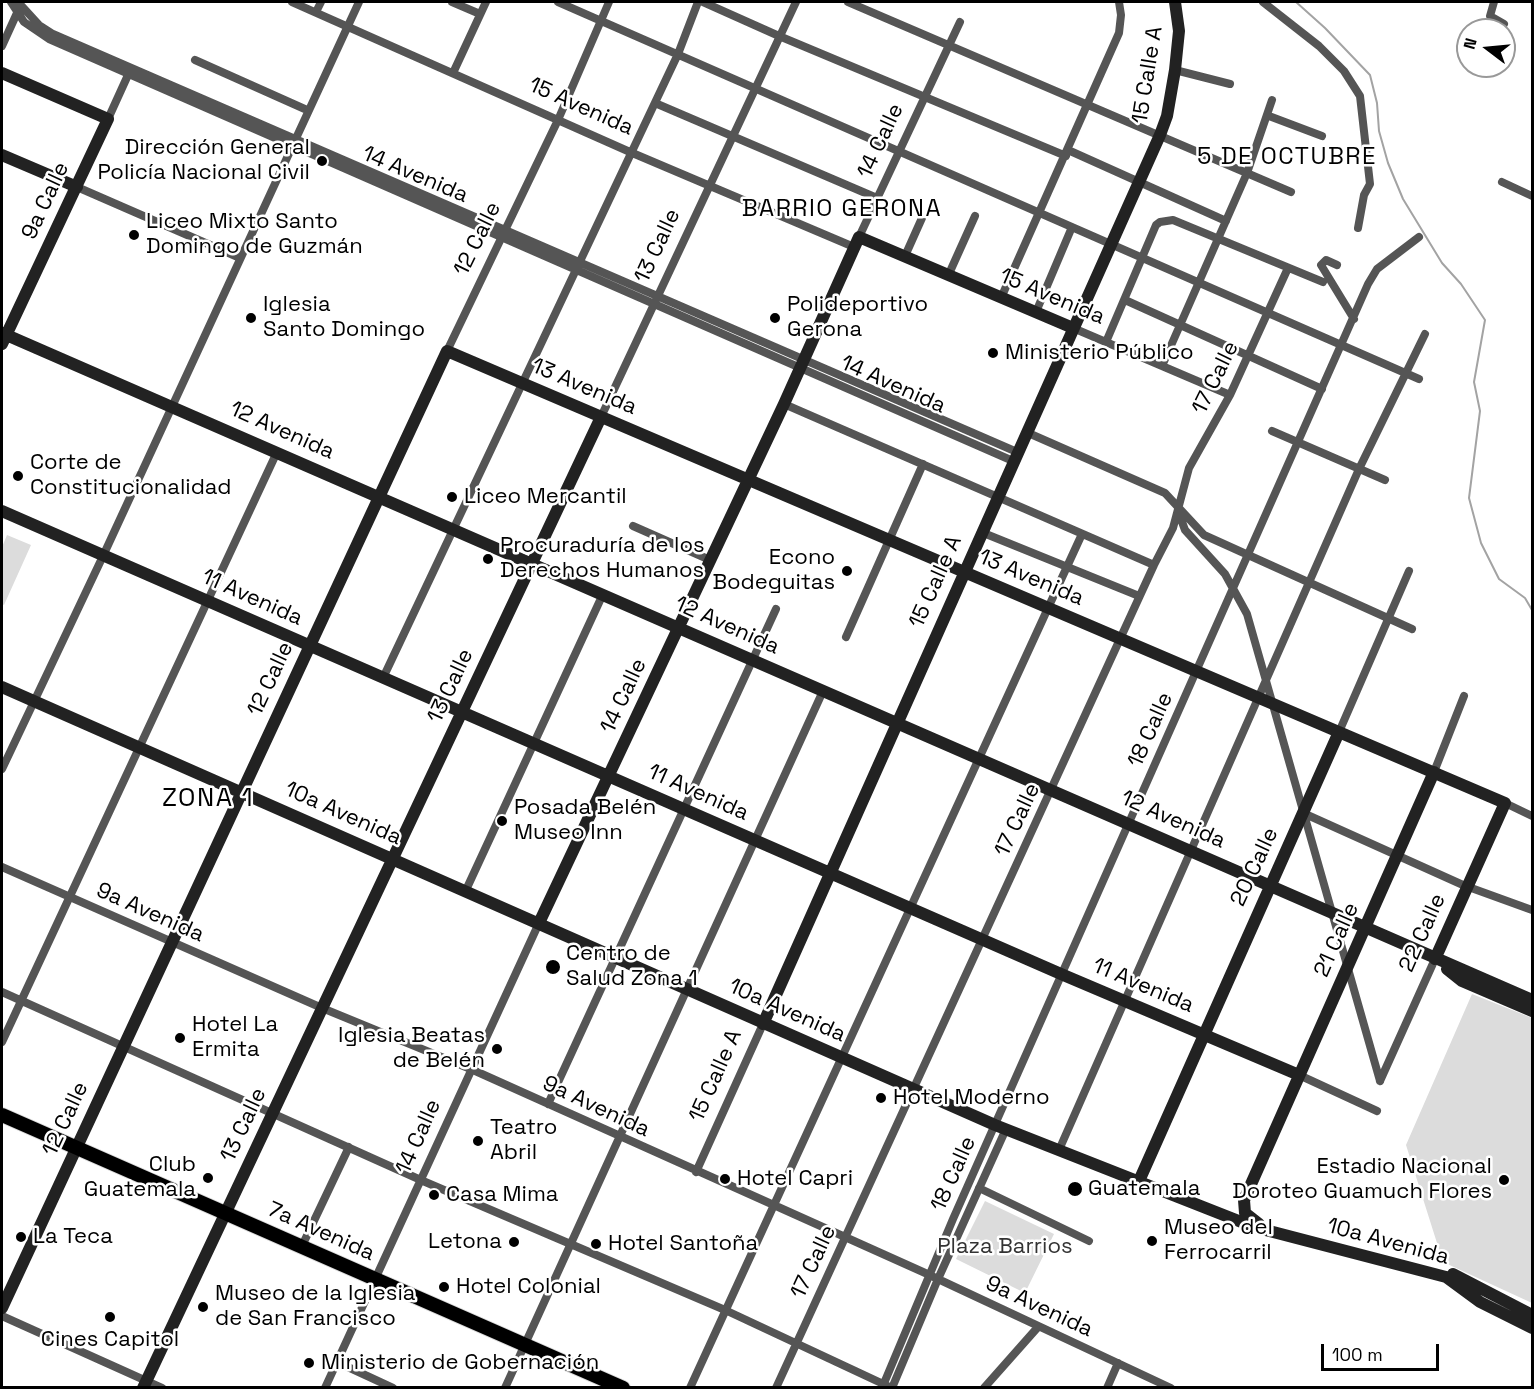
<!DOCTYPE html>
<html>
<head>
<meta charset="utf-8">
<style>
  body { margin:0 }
  #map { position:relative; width:1534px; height:1389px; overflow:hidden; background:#fff; font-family:"Space Grotesk",sans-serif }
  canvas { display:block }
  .frame { position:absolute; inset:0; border:3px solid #000; pointer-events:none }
  .north { position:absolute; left:1456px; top:18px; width:60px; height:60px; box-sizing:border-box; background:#fff; border:2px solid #999; border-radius:50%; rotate:286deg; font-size:16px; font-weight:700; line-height:24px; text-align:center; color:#000 }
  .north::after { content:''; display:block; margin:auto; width:21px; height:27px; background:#000; clip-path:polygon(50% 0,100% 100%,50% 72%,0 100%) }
  .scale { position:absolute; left:1321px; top:1344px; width:118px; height:27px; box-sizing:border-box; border:3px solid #000; border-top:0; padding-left:8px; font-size:18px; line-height:21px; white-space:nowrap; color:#000; -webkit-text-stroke:4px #fff; paint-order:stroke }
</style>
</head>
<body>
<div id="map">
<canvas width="1534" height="1389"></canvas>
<div class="frame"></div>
<div class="north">N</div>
<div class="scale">100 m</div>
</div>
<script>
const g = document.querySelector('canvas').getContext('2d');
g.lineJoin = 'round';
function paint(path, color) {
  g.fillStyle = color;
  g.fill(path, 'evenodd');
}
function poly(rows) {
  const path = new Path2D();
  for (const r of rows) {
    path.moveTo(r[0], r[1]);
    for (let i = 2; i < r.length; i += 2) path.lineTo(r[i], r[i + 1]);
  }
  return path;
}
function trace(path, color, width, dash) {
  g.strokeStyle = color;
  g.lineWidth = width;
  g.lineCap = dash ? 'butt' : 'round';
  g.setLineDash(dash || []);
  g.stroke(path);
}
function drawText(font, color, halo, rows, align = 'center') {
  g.font = font + ' "Space Grotesk",sans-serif';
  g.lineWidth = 5;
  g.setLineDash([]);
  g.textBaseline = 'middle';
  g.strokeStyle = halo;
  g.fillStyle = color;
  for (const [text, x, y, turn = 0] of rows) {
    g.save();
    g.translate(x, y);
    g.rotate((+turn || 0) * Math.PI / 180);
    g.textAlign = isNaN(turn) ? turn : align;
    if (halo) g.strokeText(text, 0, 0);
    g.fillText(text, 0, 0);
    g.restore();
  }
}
paint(poly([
  [7,535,31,545,4,605,2,604,2,547],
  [1472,994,1532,1018,1532,1303,1443,1262,1406,1145],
  [985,1201,1054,1234,1025,1293,956,1259]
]), '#dcdcdc');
trace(poly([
  [1296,2,1325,28,1370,75,1377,103,1379,131,1388,163,1403,199,1442,263,1461,284,1485,320,1474,382,1480,411,1469,498,1481,543,1499,579,1525,598,1532,610]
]), '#a3a3a3', 2);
const primary = poly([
  [2,1115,623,1388]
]);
trace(primary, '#dbdbdb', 16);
trace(poly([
  [11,2,24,22,49,39,1013,461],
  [18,2,39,25,53,34,1017,452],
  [292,2,630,152,854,247],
  [452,2,480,14],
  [558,2,1419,379],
  [703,2,779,36,1066,156],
  [848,2,1291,192],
  [1263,2,1319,46,1344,71,1360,96,1370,184,1364,195,1358,228],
  [1494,2,1490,16,1504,24],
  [316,12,321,2],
  [2,46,17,13],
  [195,60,307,110],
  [1175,70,1230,84],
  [453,73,486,2],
  [655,103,877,198],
  [1269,116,1322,136],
  [108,119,128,75],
  [1068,150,1226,221],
  [1502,182,1532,196],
  [77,187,240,258],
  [859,237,960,22],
  [905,256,922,218],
  [1337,265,1326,260,1321,265,1354,319],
  [948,276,975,216],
  [1001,298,1119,33,1121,15,1119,2],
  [1125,300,1322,389],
  [1036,312,1072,227],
  [1073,328,1230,395],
  [1106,342,1156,225,1160,222,1173,220,1323,282],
  [447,351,558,120,609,2],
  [1162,366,1247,173,1272,100],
  [784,404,1154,565],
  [601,417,796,2],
  [1272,431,1385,480],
  [1026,432,1165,493,1204,535,1412,629],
  [1178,511,1185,530,1225,574,1247,614,1380,1081],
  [633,526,710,560],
  [981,532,1139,596],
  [846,637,923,464],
  [383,678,678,54,698,2],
  [1339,732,1409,571],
  [2,769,103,556,359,2],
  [1434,772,1464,696],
  [1505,803,1532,816],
  [1303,813,1463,885,1532,910],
  [2,867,322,1008,473,1070,923,1272,1171,1388],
  [466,890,603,594],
  [2,992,423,1181,725,1310,892,1388],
  [2,1042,277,452],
  [1299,1075,1377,1111],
  [1380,1081,1435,959],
  [548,1104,776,609],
  [1059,1150,1359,469,1425,334],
  [696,1172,763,1024],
  [979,1188,1089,1241],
  [302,1246,349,1147],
  [2,1316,162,1388],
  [337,1362,393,1388],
  [325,1388,539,923],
  [505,1388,823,691],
  [690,1388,1082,534],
  [776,1388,1154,565,1173,528,1189,468,1230,395,1288,268],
  [882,1388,953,1219,1368,284,1377,269,1419,237],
  [892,1388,938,1279,1006,1129],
  [984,1388,1038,1327],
  [1107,1388,1118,1363]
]), '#555', 8);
trace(poly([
  [2,73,108,119,2,344],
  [2,155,77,187],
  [2,333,1532,1000],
  [2,511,1061,974,1299,1075],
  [2,687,995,1125,1254,1227,1446,1277,1480,1302,1532,1328],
  [539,923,784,404,859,237,1073,328],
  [1447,969,1462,981,1532,1011],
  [763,1024,1160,135,1167,116,1175,70,1179,31,1175,2],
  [1139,1181,1339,732],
  [1259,1224,1245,1213,1244,1200,1434,772],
  [1453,1274,1532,1315],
  [2,1308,447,351,1505,803,1435,959],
  [143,1388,601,417]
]), '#222', 12);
trace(primary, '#000', 14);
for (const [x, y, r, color] of [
  [322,161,6,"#000"],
  [134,235,6,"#000"],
  [251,318,6,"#000"],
  [775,318,6,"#000"],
  [993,353,6,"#000"],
  [18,476,6,"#000"],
  [452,497,6,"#000"],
  [488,559,6,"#000"],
  [847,571,6,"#000"],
  [502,821,6,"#000"],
  [553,967,8,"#000"],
  [180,1038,6,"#000"],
  [497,1049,6,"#000"],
  [881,1098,6,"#000"],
  [478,1141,6,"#000"],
  [208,1178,6,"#000"],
  [725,1179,6,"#000"],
  [1504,1180,6,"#000"],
  [1075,1189,8,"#000"],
  [434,1195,6,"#000"],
  [21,1237,6,"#000"],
  [1152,1241,6,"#000"],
  [514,1242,6,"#000"],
  [596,1244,6,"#000"],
  [444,1287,6,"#000"],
  [203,1307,6,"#000"],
  [110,1317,6,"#000"],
  [309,1363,6,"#000"]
]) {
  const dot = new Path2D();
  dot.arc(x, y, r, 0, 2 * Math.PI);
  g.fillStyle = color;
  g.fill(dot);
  trace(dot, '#fff', 2);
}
drawText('22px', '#000', '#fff', [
  ["15 Calle A",1148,75,-81],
  ["15 Avenida",581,107,24],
  ["14 Calle",881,141,-65],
  ["14 Avenida",415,175,23],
  ["9a Calle",46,201,-65],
  ["12 Calle",478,239,-64],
  ["13 Calle",658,246,-65],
  ["15 Avenida",1052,297,23],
  ["17 Calle",1216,378,-64],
  ["14 Avenida",893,385,24],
  ["13 Avenida",584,387,23],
  ["12 Avenida",282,431,24],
  ["13 Avenida",1031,578,23],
  ["15 Calle A",936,582,-66],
  ["11 Avenida",252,598,24],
  ["12 Avenida",727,626,24],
  ["12 Calle",271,679,-65],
  ["13 Calle",451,686,-65],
  ["14 Calle",624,696,-65],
  ["18 Calle",1151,730,-66],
  ["11 Avenida",698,793,24],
  ["10a Avenida",343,814,24],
  ["17 Calle",1018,820,-65],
  ["12 Avenida",1173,820,24],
  ["20 Calle",1255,867,-65],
  ["9a Avenida",150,913,24],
  ["22 Calle",1423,933,-66],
  ["21 Calle",1337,940,-66],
  ["11 Avenida",1143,986,23],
  ["10a Avenida",787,1011,24],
  ["15 Calle A",716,1076,-66],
  ["9a Avenida",596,1107,25],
  ["12 Calle",66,1119,-65],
  ["13 Calle",244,1125,-65],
  ["14 Calle",419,1137,-66],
  ["18 Calle",954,1174,-66],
  ["7a Avenida",321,1232,24],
  ["10a Avenida",1388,1242,15],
  ["17 Calle",814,1262,-65],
  ["9a Avenida",1039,1307,25]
]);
drawText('22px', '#000', '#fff', [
  ["Dirección General",310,148,"right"],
  ["Policía Nacional Civil",310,173,"right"],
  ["Liceo Mixto Santo",146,222],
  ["Domingo de Guzmán",146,247],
  ["Iglesia",263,305],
  ["Santo Domingo",263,330],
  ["Polideportivo",787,305],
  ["Gerona",787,330],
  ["Ministerio Público",1005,353],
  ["Corte de",30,463],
  ["Constitucionalidad",30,488],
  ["Liceo Mercantil",464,497],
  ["Procuraduría de los",500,546],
  ["Derechos Humanos",500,571],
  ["Econo",835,558,"right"],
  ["Bodeguitas",835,583,"right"],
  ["Posada Belén",514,808],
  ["Museo Inn",514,833],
  ["Centro de",566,954],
  ["Salud Zona 1",566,979],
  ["Hotel La",192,1025],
  ["Ermita",192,1050],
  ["Iglesia Beatas",485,1036,"right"],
  ["de Belén",485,1061,"right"],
  ["Hotel Moderno",893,1098],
  ["Teatro",490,1128],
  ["Abril",490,1153],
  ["Club",196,1165,"right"],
  ["Guatemala",196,1190,"right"],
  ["Estadio Nacional",1492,1167,"right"],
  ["Doroteo Guamuch Flores",1492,1192,"right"],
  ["Hotel Capri",737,1179],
  ["Guatemala",1088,1189],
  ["Casa Mima",446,1195],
  ["Museo del",1164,1228],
  ["Ferrocarril",1164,1253],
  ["La Teca",33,1237],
  ["Letona",502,1242,"right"],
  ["Hotel Santoña",608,1244],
  ["Hotel Colonial",456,1287],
  ["Museo de la Iglesia",215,1294],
  ["de San Francisco",215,1319],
  ["Cines Capitol",110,1340,"center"],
  ["Ministerio de Gobernación",321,1363]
], 'left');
drawText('22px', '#333', '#fff', [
  ["Plaza Barrios",1005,1247]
]);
g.letterSpacing = '1.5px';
drawText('24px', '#000', '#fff', [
  ["5 DE OCTUBRE",1287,157],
  ["BARRIO GERONA",842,209]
]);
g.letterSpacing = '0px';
g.letterSpacing = '1.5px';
drawText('26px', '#000', '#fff', [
  ["ZONA 1",208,799]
]);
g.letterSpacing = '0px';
</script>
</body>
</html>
